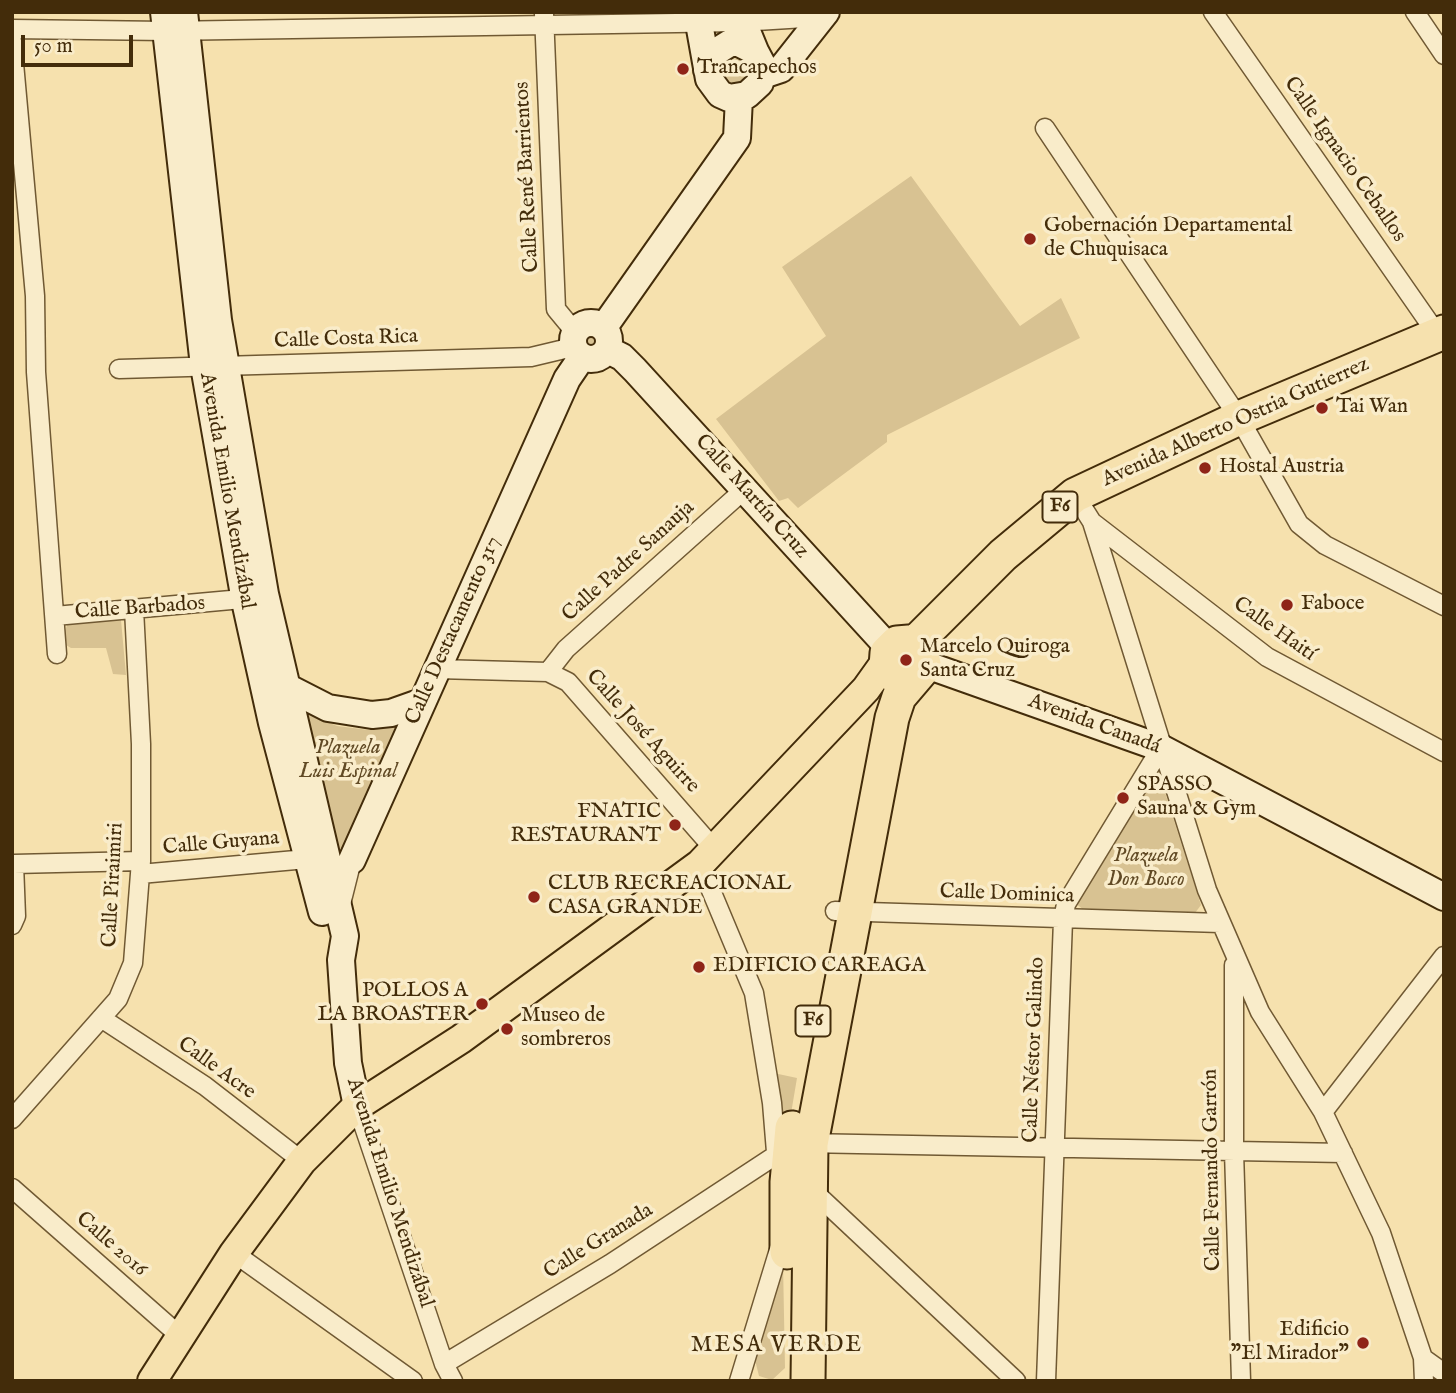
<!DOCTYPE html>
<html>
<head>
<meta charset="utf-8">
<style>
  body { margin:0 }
  #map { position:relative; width:1456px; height:1393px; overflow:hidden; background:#f6e1ae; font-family:"IM FELL English",serif }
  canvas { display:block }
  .frame { position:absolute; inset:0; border:14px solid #432c0a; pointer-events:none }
  .scale { position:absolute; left:21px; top:35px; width:112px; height:32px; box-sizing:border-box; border:4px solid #432c0a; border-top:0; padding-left:9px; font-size:21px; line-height:24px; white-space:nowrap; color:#432c0a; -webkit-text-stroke:5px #f9ecca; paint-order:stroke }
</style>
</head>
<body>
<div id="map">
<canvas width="1456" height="1393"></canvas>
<div class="frame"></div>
<div class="scale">50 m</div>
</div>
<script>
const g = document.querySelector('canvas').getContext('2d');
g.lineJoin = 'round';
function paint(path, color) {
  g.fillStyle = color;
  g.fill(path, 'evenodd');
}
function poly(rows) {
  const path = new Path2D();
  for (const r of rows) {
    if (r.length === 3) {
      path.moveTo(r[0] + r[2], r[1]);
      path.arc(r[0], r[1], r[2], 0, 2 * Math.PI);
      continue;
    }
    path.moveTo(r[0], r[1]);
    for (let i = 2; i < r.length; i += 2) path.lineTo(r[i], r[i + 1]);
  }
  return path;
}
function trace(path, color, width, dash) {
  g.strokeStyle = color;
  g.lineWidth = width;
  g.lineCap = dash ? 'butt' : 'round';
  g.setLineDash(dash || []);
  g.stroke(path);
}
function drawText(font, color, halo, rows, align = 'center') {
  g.font = font + ' "IM FELL English",serif';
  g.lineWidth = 7;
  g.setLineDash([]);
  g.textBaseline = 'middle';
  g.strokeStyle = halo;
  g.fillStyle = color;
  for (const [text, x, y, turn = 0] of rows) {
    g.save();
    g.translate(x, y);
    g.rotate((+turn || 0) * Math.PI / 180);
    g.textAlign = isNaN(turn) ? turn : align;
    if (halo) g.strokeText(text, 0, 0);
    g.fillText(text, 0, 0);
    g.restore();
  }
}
paint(poly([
  [730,58,746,60,750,64,751,80,728,88,719,69],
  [911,176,1020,326,1061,298,1080,338,887,435,887,442,798,508,788,498,779,501,716,419,826,336,782,267],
  [592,341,11],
  [121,620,126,675,113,674,106,648,71,648,66,645,64,633,68,623],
  [306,713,337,726,369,730,406,722,342,849,330,846],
  [1152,776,1160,777,1201,905,1195,913,1084,910,1075,903],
  [769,1072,797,1078,785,1149],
  [777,1261,783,1263,785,1368,772,1380,759,1376,755,1360]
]), '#d8c292');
const street = poly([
  [1213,12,1437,334],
  [1415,12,1444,55],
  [544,14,556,309,575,332],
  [12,29,165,31,740,22,821,17],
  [12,41,35,296,36,372,57,654],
  [1045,128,1239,418,1299,524,1325,545,1444,606],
  [119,369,531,357,573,347],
  [1075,495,1092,522,1207,890,1260,1012,1323,1112,1381,1233,1423,1358,1424,1381],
  [1092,522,1267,657,1444,752],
  [55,616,253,598],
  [437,669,548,672,568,682,715,850],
  [548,672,566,649,745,489],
  [700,864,754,993,772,1103,776,1152],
  [140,874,307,859],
  [341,904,352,860],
  [835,911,1220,923],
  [12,925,16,916,14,864,141,861],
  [1234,965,1234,1151,1241,1381],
  [101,1018,205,1086,302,1161],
  [357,1106,444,1364,453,1381],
  [1323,1112,1444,956],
  [12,1119,118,999,133,963,141,861,141,744,134,609],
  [804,1143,1343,1153],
  [12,1188,180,1336],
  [810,1188,1016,1381],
  [234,1253,413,1381],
  [1423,1358,1444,1373],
  [444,1364,610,1264,776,1155],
  [739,1381,782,1240],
  [1046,1381,1063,920,1066,904,1161,748]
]);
const secondary = poly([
  [164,12,204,366,245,601,272,723,322,912],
  [184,12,218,320,265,594,345,936,341,960,348,1063,357,1106],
  [697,12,709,79,720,94,729,98,747,95,760,83,763,66,755,51,739,43,730,43,714,53,707,70],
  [739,12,755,51],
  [763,75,781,69,826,12],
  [591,341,18],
  [604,327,737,138,739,98],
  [608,350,622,357,635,370,890,649],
  [924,664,1161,748,1444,897],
  [278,688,285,686,328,708,372,715,391,713,422,702],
  [352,860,567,379,582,357]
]);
const primary = poly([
  [152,1381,234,1253,302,1161,357,1106,461,1039,700,864,866,689,886,661]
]);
const highway = poly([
  [914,644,1003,555,1075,495,1239,418,1444,332],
  [787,1252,787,1182,792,1128],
  [808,1381,811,1144,892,718,899,697,922,670,924,664,919,647,909,642,897,643,887,653,886,667,898,679,914,678]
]);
trace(street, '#705933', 21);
trace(secondary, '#432c0a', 30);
trace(primary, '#432c0a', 32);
trace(highway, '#432c0a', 37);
trace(street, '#f9ecca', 18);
trace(secondary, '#f9ecca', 26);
trace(primary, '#f6e1ae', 28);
trace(highway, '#f6e1ae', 33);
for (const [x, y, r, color] of [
  [683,69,7,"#8f2418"],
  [1030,239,7,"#8f2418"],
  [1322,408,7,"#8f2418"],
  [1205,468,7,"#8f2418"],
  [1287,605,7,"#8f2418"],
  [906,660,7,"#8f2418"],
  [1123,798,7,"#8f2418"],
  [675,825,7,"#8f2418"],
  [534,897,7,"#8f2418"],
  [699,967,7,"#8f2418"],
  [482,1004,7,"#8f2418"],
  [507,1029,7,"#8f2418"],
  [1363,1343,7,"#8f2418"]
]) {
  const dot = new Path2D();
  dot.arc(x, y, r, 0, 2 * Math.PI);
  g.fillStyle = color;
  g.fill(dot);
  trace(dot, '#f9ecca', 2.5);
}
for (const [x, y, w] of [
  [1060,507,35],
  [813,1021,35]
]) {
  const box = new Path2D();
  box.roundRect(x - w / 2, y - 15.5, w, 31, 5);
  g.fillStyle = '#f9ecca';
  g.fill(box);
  trace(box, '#432c0a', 2);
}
drawText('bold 19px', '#432c0a', null, [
  ["F6",1060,507],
  ["F6",813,1021]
]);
drawText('21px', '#432c0a', '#f9ecca', [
  ["Trancapechos",697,69],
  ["Gobernación Departamental",1044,227],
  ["de Chuquisaca",1044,251],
  ["Tai Wan",1336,408],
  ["Hostal Austria",1219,468],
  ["Faboce",1301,605],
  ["Marcelo Quiroga",920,648],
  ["Santa Cruz",920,672],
  ["SPASSO",1137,786],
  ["Sauna & Gym",1137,810],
  ["FNATIC",661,813,"right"],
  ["RESTAURANT",661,837,"right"],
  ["CLUB RECREACIONAL",548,885],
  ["CASA GRANDE",548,909],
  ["EDIFICIO CAREAGA",713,967],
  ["POLLOS A",468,992,"right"],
  ["LA BROASTER",468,1016,"right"],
  ["Museo de",521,1017],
  ["sombreros",521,1041],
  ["Edificio",1349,1331,"right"],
  ["\"El Mirador\"",1349,1355,"right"]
], 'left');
drawText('21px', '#432c0a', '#f9ecca', [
  ["Calle Ignacio Ceballos",1344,160,55],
  ["Calle René Barrientos",528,177,-93],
  ["Calle Costa Rica",346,340,-2],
  ["Avenida Alberto Ostria Gutierrez",1236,423,-24],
  ["Avenida Emilio Mendizábal",226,491,80],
  ["Calle Martín Cruz",751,497,48],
  ["Calle Padre Sanauja",629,562,-42],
  ["Calle Barbados",140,609,-4],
  ["Calle Haití",1274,630,35],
  ["Calle Destacamento 317",454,631,-66],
  ["Avenida Canadá",1094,725,20],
  ["Calle José Aguirre",642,732,48],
  ["Calle Guyana",221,844,-5],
  ["Calle Piraimiri",114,885,-87],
  ["Calle Dominica",1007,895,2],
  ["Calle Néstor Galindo",1035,1050,-88],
  ["Calle Acre",216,1069,36],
  ["Calle Fernando Garrón",1213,1170,-91],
  ["Avenida Emilio Mendizábal",389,1193,72],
  ["Calle Granada",599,1242,-32],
  ["Calle 2016",111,1245,41]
]);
drawText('italic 21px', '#614a25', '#f9ecca', [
  ["Plazuela",348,749],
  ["Luis Espinal",348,773],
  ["Plazuela",1146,857],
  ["Don Bosco",1146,881]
]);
g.letterSpacing = '2px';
drawText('23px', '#432c0a', '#f9ecca', [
  ["MESA VERDE",777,1346]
]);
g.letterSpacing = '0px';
</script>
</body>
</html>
